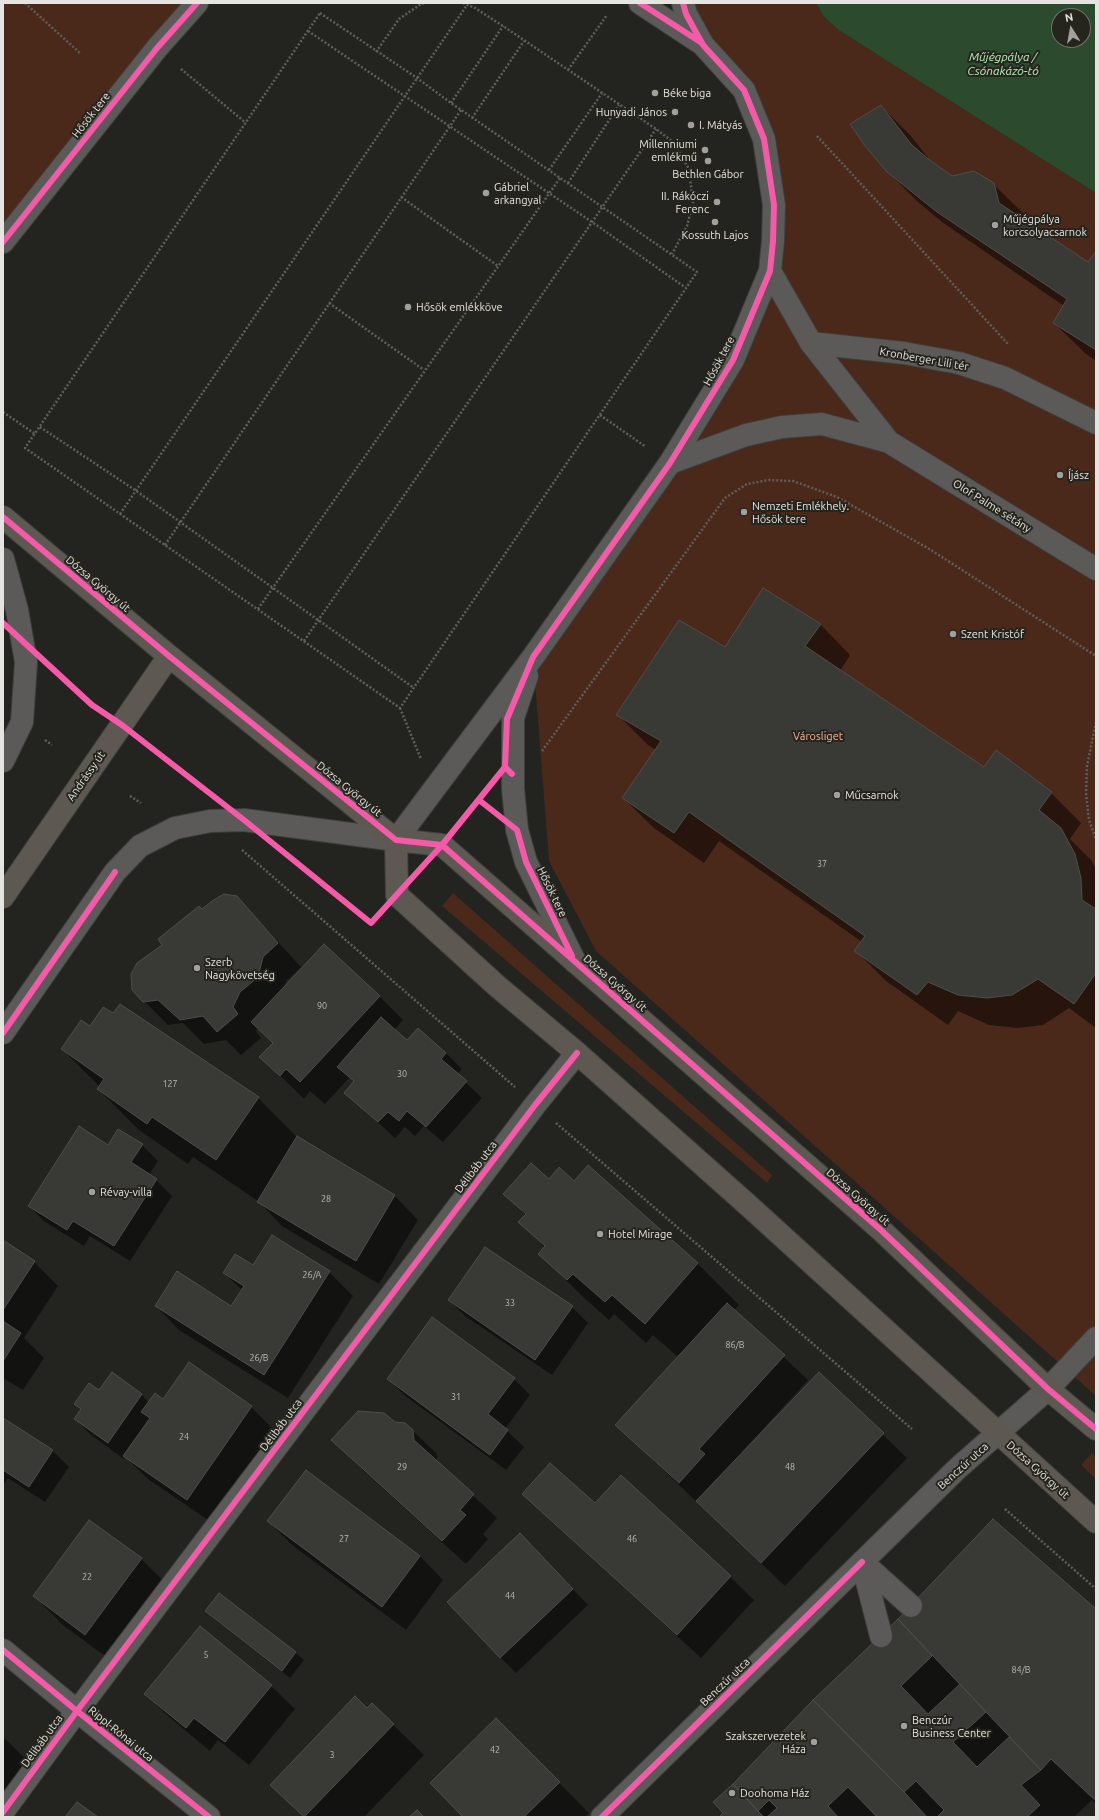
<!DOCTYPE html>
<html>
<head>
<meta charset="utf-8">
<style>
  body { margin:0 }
  #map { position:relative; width:1099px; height:1820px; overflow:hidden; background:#23231f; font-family:Ubuntu,sans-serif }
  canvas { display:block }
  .frame { position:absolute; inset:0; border:4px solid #e5e4e0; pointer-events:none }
  .north { position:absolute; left:1051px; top:8px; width:40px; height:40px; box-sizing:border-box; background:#25241d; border:1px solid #72716b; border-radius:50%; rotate:349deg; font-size:11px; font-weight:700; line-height:16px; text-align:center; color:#e5e4e0 }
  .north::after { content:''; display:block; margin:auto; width:14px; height:18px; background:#a1a09c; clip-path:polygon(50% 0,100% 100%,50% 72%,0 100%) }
</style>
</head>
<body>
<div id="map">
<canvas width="1099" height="1820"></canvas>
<div class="frame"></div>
<div class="north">N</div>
</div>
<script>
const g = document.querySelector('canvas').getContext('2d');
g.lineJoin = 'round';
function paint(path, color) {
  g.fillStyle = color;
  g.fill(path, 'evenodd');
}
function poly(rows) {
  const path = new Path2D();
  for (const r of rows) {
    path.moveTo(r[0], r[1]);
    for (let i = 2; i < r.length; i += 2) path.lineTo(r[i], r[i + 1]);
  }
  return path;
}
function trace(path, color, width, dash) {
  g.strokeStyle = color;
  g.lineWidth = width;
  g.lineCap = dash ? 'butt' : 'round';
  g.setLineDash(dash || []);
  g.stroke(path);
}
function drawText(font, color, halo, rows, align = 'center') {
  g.font = font + ' Ubuntu,sans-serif';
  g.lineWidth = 4;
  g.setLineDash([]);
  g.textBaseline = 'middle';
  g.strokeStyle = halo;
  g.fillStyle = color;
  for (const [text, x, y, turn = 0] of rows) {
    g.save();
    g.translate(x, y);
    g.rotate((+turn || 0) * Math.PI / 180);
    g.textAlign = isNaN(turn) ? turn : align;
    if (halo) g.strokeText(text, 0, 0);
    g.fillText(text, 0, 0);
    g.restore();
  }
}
paint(poly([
  [3,3,197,3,3,242],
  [683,3,816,3,824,17,840,31,1096,193,1096,1396,596,951,549,861,533,657,670,463,770,271,764,139],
  [453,893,772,1175,767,1183,442,906],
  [1092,1453,1096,1457,1096,1479,1081,1465]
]), '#4a281a');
paint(poly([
  [816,3,1096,3,1096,193,840,31,824,17],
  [1059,16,1083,16,1083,40,1059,40]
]), '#2b4a2e');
paint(poly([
  [881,106,911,136,932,163,952,177,993,184,1024,214,1026,222,1089,263,1096,253,1096,361,1085,353,1054,323,1064,306,942,222,919,203,888,172],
  [820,624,850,655,840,671,985,768,1051,793,1081,823,1070,839,1091,860,1096,869,1096,1028,1069,1008,1043,1025,1018,1028,989,1025,958,1011,948,1025,886,981,856,951,862,942,719,841,704,863,654,828,623,798,656,750,648,745,618,715,725,648],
  [236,897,302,968,379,996,403,1020,394,1030,407,1042,446,1053,462,1069,457,1074,482,1098,443,1142,424,1126,415,1136,405,1127,395,1138,346,1093,355,1082,350,1077,325,1104,310,1091,304,1099,261,1057,274,1043,258,1028,256,1031,261,1038,241,1055,226,1040,204,1044,183,1023,168,1025,133,990,164,946,202,910],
  [300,968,301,969,285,987,286,981],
  [120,1005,258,1098,297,1137,395,1196,418,1220,379,1284,282,1226,258,1201,193,1157,188,1164,139,1130,98,1089,100,1087,62,1049,90,1027,113,1015],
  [142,1145,158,1161,149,1175,156,1180,172,1196,130,1261,90,1236,84,1246,45,1222,29,1206,109,1146],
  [588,1167,698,1264,739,1305,734,1310,808,1380,742,1452,743,1453,819,1373,907,1458,785,1586,616,1425,678,1357,653,1335,646,1343,614,1314,609,1320,581,1295,540,1254,545,1248,520,1222,526,1216,505,1194,549,1180,574,1182],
  [3,1242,34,1262,58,1286,24,1338,44,1358,23,1390,3,1378],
  [253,1266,329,1272,353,1296,288,1398,179,1330,156,1306,231,1307,242,1290,224,1273],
  [449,1300,572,1307,588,1323,552,1375,465,1316],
  [189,1364,251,1407,275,1431,211,1522,148,1479,125,1457,124,1459,91,1435,75,1419,81,1410,75,1404,99,1391,112,1374,142,1395,149,1403,164,1400],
  [388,1379,514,1379,530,1395,505,1429,524,1447,506,1470,404,1395],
  [3,1419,53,1451,69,1467,45,1502,8,1478,3,1485],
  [394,1423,413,1431,437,1454,437,1462,497,1518,483,1534,488,1539,466,1564,356,1464,333,1440],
  [524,1494,595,1505,730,1577,754,1600,701,1658,547,1517],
  [993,1520,1096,1611,1096,1803,1092,1800,1074,1817,720,1817,724,1813,733,1784,899,1620],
  [268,1521,420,1556,443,1580,406,1630,292,1545],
  [536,1551,588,1605,516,1673,500,1657],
  [141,1559,172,1589,116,1664,64,1626,34,1596],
  [219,1594,296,1653,304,1660,290,1678,214,1619,206,1611],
  [200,1627,271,1686,295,1709,249,1765,218,1740,210,1751,169,1717,145,1694],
  [372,1704,424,1755,364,1817,303,1817,271,1785],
  [496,1719,589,1813,585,1817,465,1817],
  [3,1737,30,1763,3,1798]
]), '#0007');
const building = poly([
  [881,105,911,144,927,158,952,176,974,171,994,183,999,203,1088,262,1096,251,1096,350,1053,323,1067,299,937,212,887,172,865,146,850,124,881,105],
  [763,588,821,624,805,646,984,767,996,750,1052,792,1039,810,1061,828,1075,854,1081,878,1082,900,1096,909,1096,973,1074,1004,1038,979,1012,995,987,998,958,995,928,982,917,995,854,951,865,936,689,812,674,833,622,798,661,741,616,715,679,620,725,647,763,588],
  [224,894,237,896,278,943,263,957,258,977,240,992,233,1007,238,1014,217,1032,203,1016,180,1020,158,1000,143,1002,132,990,131,974,137,963,162,945,158,939,199,906,202,909,212,901,224,894],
  [324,944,380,996,300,1082,286,1069,280,1076,259,1057,273,1043,251,1022,324,944],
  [120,1004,259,1097,216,1160,152,1117,147,1124,97,1089,104,1079,61,1049,81,1020,90,1026,103,1007,113,1013,120,1004],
  [381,1017,407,1040,418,1028,446,1053,441,1059,467,1081,426,1127,407,1111,399,1121,388,1112,378,1122,344,1093,354,1081,337,1067,381,1017],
  [79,1126,108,1145,118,1129,143,1144,131,1162,157,1179,114,1246,73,1221,67,1230,28,1206,79,1126],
  [297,1136,395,1195,356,1261,257,1202,297,1136],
  [531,1163,549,1179,559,1167,574,1181,588,1165,698,1263,645,1324,612,1295,605,1302,573,1274,567,1280,538,1254,545,1246,518,1222,526,1214,503,1194,531,1163],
  [272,1235,330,1271,264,1375,155,1306,177,1271,231,1306,244,1286,223,1273,235,1254,253,1265,272,1235],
  [3,1240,35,1261,3,1310,3,1240],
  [485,1247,573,1306,535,1360,448,1300,485,1247],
  [727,1303,785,1355,699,1449,705,1454,679,1483,615,1425,727,1303],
  [432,1317,515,1378,488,1414,508,1430,490,1455,387,1379,432,1317],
  [3,1321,21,1333,3,1361,3,1321],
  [189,1362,252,1406,187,1500,123,1456,150,1418,141,1412,155,1393,163,1399,189,1362],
  [112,1372,142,1394,108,1443,74,1419,81,1409,74,1404,89,1383,99,1390,112,1372],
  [819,1372,884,1433,761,1563,696,1501,819,1372],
  [358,1411,384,1413,395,1422,405,1423,413,1430,414,1440,474,1494,460,1510,466,1515,442,1541,331,1440,358,1411],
  [3,1418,53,1450,29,1487,3,1470,3,1418],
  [550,1463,595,1503,621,1475,731,1576,677,1635,522,1494,550,1463],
  [306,1470,420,1556,382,1607,267,1521,306,1470],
  [993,1519,1096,1609,1096,1801,1051,1759,1041,1770,898,1619,993,1519],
  [89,1520,142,1558,85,1635,33,1596,89,1520],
  [520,1533,573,1589,500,1658,447,1602,520,1533],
  [219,1593,296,1652,282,1671,205,1611,219,1593],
  [898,1619,932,1656,901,1686,928,1714,960,1684,986,1712,953,1742,977,1767,1009,1737,1041,1770,1021,1785,1040,1805,1027,1817,937,1817,944,1810,916,1781,904,1792,813,1700,898,1619],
  [200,1626,272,1685,225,1742,194,1718,186,1728,144,1694,200,1626],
  [355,1696,367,1708,372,1703,394,1724,304,1817,270,1785,355,1696],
  [813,1700,904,1792,927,1817,877,1817,848,1787,828,1806,838,1817,767,1817,777,1808,769,1800,758,1811,733,1784,813,1700],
  [496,1718,560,1782,524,1817,463,1817,430,1783,496,1718],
  [733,1784,758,1811,764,1817,719,1817,723,1813,713,1802,733,1784],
  [77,1802,98,1817,65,1817,77,1802],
  [417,1810,424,1817,409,1817,417,1810]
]);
paint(building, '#393936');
trace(building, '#4d4e4a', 1);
const minor = poly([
  [640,3,699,42],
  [3,242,157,48,197,3],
  [770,271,811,343,889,442],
  [811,343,904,353,959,363,1005,378,1096,423],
  [670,463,746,435,782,427,822,424,889,442,1096,569],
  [3,559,17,610,26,662,22,722,3,761],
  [527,676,513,718,513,789,517,830,526,862,575,962],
  [3,1033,115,872,140,846,175,828,210,821,244,820,396,840,533,657,670,463,733,360,770,271,773,241,774,205,764,139,744,90,703,45,686,14,683,3],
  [862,1562,881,1636],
  [862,1562,911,1606],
  [3,1650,77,1711,209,1817],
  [3,1812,77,1711,535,1105,577,1053],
  [602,1817,958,1468,1048,1389,1096,1338]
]);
const major = poly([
  [3,517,169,656,396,840,442,845,881,1230,1048,1389,1096,1429],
  [396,840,397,895,497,986,577,1053,749,1206,1096,1522],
  [3,897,169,656]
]);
trace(minor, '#3f3f3c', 24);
trace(major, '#3f3f3c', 24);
trace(poly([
  [25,3,81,54],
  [463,3,475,8,503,26,656,129,673,142,689,169,693,203,687,226,672,254],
  [320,13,417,78,451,103,697,272,400,708,25,448,320,13],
  [308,31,592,222,686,288],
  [376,52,399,19,421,4,426,3],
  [181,69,246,123],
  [568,70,607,15],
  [451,103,503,26],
  [472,118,524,41],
  [817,136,1008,344],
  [549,170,602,93],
  [568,183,619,105],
  [401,197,498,266],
  [329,303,424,370],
  [3,412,35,434],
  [600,415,646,447],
  [40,427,135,490,414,688],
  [120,514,467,5],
  [165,545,461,110],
  [258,609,560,178],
  [304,641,656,129],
  [400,708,421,759],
  [1096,722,1087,766,1086,793,1089,820,1096,839],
  [45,740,52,745],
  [542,751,725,498,747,484,769,480,793,481,837,497,931,550,1096,656],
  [130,796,141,803],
  [242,850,515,1087],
  [556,1123,912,1429],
  [1005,1509,1096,1589]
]), '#5f5f5c', 2.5, [2, 2]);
trace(minor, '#5b5a58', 22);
trace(major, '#5d5952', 22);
trace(poly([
  [640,3,702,43],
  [3,242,157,48,197,3],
  [3,517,169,656,396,840,442,845,881,1230,1048,1389,1096,1429],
  [3,623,92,705,122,725,244,820,371,923,442,845,505,767],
  [512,774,505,767,507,719,533,657,670,463,733,360,770,271,773,241,774,205,764,139,744,90,703,45,686,14,683,3],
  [479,800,517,830,526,862,572,956],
  [3,1033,115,872],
  [3,1650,77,1711,209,1817],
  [3,1812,77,1711,535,1105,577,1053],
  [602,1817,862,1562]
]), '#f35aa7', 6);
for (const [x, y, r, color] of [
  [655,93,4,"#a1a09c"],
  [675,112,4,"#a1a09c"],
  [691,125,4,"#a1a09c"],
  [705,150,4,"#a1a09c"],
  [708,161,4,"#a1a09c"],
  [486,193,4,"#a1a09c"],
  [717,202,4,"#a1a09c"],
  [715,222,4,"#a1a09c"],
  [995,225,4,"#a1a09c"],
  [408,307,4,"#a1a09c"],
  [1060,475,4,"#a1a09c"],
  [744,512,4,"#a1a09c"],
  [953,634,4,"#a1a09c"],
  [837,795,4,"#a1a09c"],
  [197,968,4,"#a1a09c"],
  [92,1192,4,"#a1a09c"],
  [600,1234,4,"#a1a09c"],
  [904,1726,4,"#a1a09c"],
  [814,1742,4,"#a1a09c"],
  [732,1793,4,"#a1a09c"]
]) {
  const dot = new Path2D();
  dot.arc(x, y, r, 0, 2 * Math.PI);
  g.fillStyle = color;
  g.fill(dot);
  trace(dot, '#25241d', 1.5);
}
drawText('9px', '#bab9b6', null, [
  ["37",822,864],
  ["90",322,1006],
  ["30",402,1074],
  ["127",170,1084],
  ["28",326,1199],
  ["26/A",312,1275],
  ["33",510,1303],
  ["86/B",735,1345],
  ["26/B",259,1358],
  ["31",456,1397],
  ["24",184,1437],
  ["29",402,1467],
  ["48",790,1467],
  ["27",344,1539],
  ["46",632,1539],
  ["22",87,1577],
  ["44",510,1596],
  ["5",206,1655],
  ["84/B",1021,1670],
  ["42",495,1750],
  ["3",332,1755]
]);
drawText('11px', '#e5e4e0', '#25241d', [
  ["Béke biga",663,93],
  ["Hunyadi János",667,112,"right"],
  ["I. Mátyás",699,125],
  ["Millenniumi",697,144,"right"],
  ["emlékmű",697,157,"right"],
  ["Bethlen Gábor",708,174,"center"],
  ["Gábriel",494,187],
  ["arkangyal",494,200],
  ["II. Rákóczi",709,196,"right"],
  ["Ferenc",709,209,"right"],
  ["Műjégpálya",1003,219],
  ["korcsolyacsarnok",1003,232],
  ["Kossuth Lajos",715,235,"center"],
  ["Hősök emlékköve",416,307],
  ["Íjász",1068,475],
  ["Nemzeti Emlékhely.",752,506],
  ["Hősök tere",752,519],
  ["Szent Kristóf",961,634],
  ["Műcsarnok",845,795],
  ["Szerb",205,962],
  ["Nagykövetség",205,975],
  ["Révay-villa",100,1192],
  ["Hotel Mirage",608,1234],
  ["Benczúr",912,1720],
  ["Business Center",912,1733],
  ["Szakszervezetek",806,1736,"right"],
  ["Háza",806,1749,"right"],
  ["Doohoma Ház",740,1793]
], 'left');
drawText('11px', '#e5e4e0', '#25241d', [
  ["Hősök tere",91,115,-52],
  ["Kronberger Lili tér",924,359,10],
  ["Hősök tere",719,361,-62],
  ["Olof Palme sétány",992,506,32],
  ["Dózsa György út",98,584,40],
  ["Andrássy út",86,776,-55],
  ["Dózsa György út",349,789,39],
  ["Hősök tere",552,892,64],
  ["Dózsa György út",615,983,41],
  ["Délibáb utca",476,1167,-53],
  ["Dózsa György út",858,1197,41],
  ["Délibáb utca",281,1425,-53],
  ["Benczúr utca",963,1466,-42],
  ["Dózsa György út",1038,1470,42],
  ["Benczúr utca",725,1682,-44],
  ["Rippl-Rónai utca",121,1734,39],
  ["Délibáb utca",42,1741,-54]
]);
drawText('11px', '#feb699', '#25241d', [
  ["Városliget",818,736]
]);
drawText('italic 12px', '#b6f0bb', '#25241d', [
  ["Műjégpálya /",1003,57],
  ["Csónakázó-tó",1003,71]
]);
</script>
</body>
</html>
